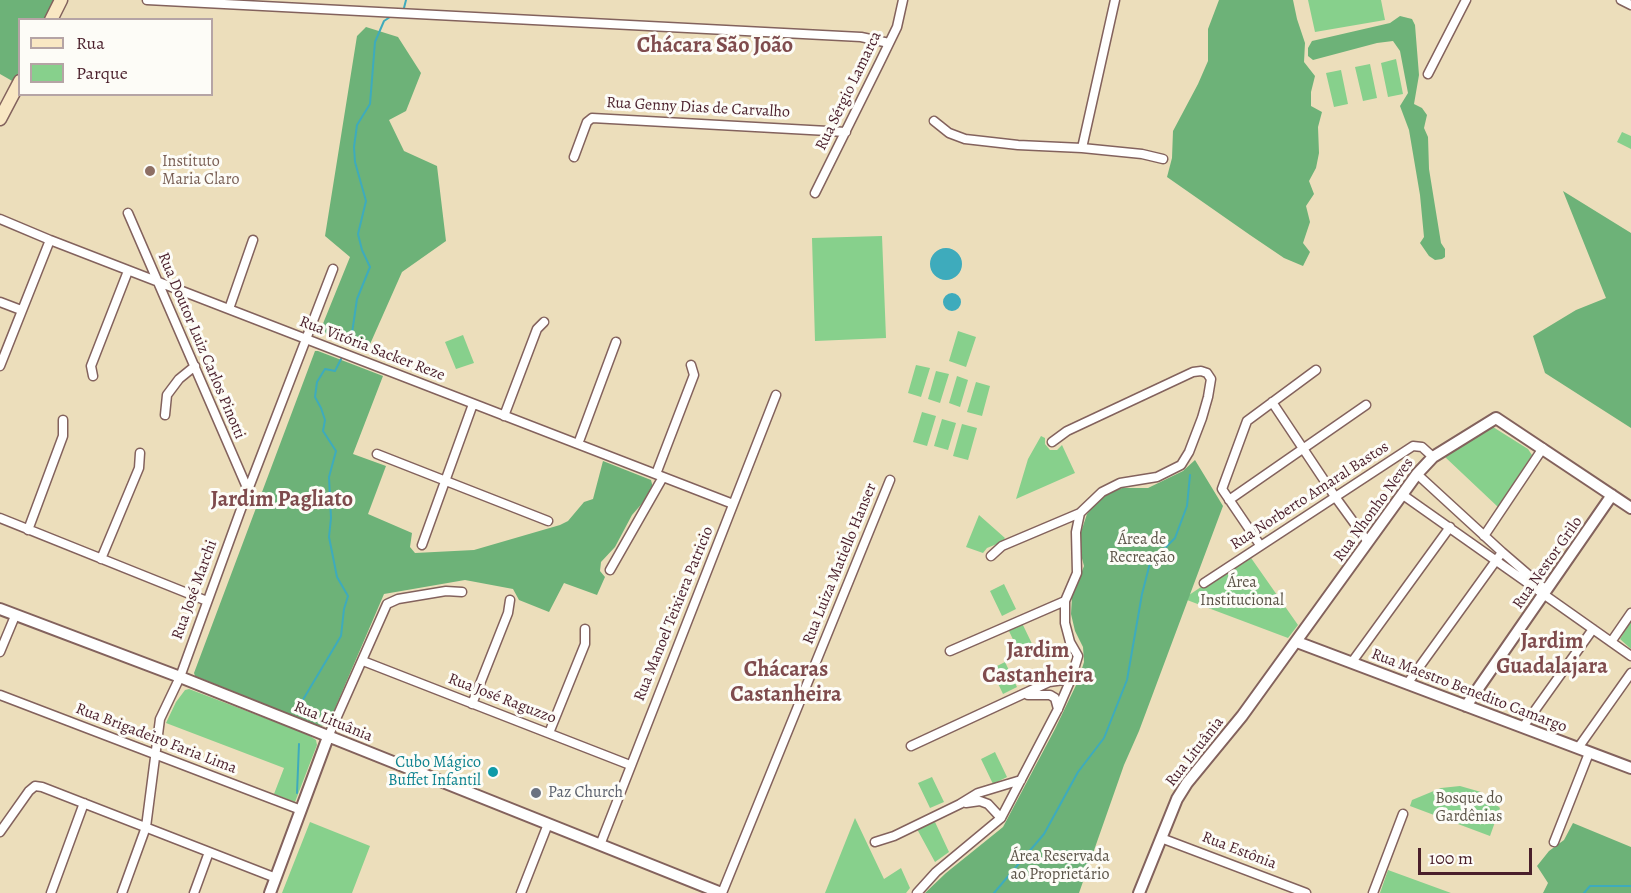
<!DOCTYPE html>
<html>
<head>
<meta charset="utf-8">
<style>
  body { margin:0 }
  #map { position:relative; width:1631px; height:893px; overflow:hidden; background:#ecdebb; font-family:Alegreya,serif }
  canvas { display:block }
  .legend { position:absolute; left:18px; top:18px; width:195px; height:78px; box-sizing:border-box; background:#fdfcf7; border:2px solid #b5a4a5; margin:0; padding:8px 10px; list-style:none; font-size:18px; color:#4a1f2b }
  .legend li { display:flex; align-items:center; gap:12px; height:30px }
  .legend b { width:30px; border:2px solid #b5a4a5 }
  .scale { position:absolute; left:1418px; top:848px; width:114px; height:27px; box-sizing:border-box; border:3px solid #4a1f2b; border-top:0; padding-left:8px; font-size:18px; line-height:21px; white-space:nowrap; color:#4a1f2b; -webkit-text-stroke:4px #fdfcf7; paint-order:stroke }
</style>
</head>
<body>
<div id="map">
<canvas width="1631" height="893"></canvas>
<ul class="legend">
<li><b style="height:8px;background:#f9e7c3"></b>Rua</li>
<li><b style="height:16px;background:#87d08c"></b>Parque</li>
</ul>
<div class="scale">100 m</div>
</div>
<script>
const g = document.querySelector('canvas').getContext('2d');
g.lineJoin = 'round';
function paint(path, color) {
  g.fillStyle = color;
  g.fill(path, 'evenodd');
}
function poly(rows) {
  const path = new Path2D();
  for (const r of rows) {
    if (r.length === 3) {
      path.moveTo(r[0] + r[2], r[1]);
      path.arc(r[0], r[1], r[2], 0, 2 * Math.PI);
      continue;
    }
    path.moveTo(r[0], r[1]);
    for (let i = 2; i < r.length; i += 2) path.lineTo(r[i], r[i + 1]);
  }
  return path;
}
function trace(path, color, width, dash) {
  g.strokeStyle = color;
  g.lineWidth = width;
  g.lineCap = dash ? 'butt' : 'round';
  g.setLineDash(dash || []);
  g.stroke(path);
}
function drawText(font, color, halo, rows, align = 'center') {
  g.font = font + ' Alegreya,serif';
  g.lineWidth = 6;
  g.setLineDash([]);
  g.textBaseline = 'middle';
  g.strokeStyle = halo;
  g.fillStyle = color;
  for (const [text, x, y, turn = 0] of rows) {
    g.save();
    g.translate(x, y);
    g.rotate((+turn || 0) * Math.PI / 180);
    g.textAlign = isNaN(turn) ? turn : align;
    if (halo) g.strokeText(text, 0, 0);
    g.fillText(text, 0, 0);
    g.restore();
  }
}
paint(poly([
  [1308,0,1381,0,1385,20,1315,32],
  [1396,59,1403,94,1388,97,1381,63],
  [1370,64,1377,98,1363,101,1355,67],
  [1341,70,1348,104,1334,107,1326,73],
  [1622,132,1631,136,1631,149,1617,142],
  [882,236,886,338,815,341,812,238],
  [958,331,976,337,966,367,949,361],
  [463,335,474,363,456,369,445,342],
  [916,365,930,368,921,397,908,393],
  [936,371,949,374,940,403,928,399],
  [957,376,968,380,960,407,949,403],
  [976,382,990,386,982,416,967,412],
  [922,412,936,416,927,446,913,442],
  [942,419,956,423,948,450,934,446],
  [962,424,977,428,968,460,953,456],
  [1493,427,1528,449,1532,455,1498,507,1445,457],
  [1041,436,1045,438,1045,444,1050,450,1057,450,1062,445,1075,473,1016,499,1028,459],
  [979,515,1005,538,1002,542,987,548,983,553,966,547],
  [1249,555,1298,625,1288,638,1187,600,1189,595],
  [1004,584,1016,609,1002,616,990,591],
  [1631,621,1631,649,1620,639],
  [1022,623,1034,648,1020,654,1008,629],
  [1005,662,1017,687,1003,694,991,669],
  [189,689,307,734,316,740,317,745,295,802,274,794,284,768,166,723,176,702,185,690],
  [995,752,1007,777,993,784,981,759],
  [932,777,944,802,930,808,918,783],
  [1460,786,1481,792,1500,808,1490,836,1410,806,1412,800,1441,788],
  [855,818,884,879,901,868,910,888,906,893,825,893],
  [310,822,370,846,352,893,282,893],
  [935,822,949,852,935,862,917,829],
  [1388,870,1451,893,1380,893]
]), '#87d08c');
paint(poly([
  [0,0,56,0,46,19,20,20,19,71,14,82,0,74],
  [1219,0,1293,0,1297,19,1305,43,1304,62,1315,76,1311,92,1311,106,1322,112,1318,127,1319,153,1316,168,1309,181,1314,194,1306,206,1310,222,1303,243,1310,252,1303,266,1284,258,1250,235,1167,177,1172,158,1173,131,1198,84,1208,61,1208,29],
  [1400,16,1412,19,1415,25,1419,75,1414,104,1422,108,1427,115,1424,128,1428,137,1429,169,1441,243,1445,249,1445,257,1442,259,1435,260,1429,256,1420,243,1424,237,1420,195,1409,130,1400,106,1408,93,1400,51,1393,41,1377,43,1313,60,1308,56,1308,48,1312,41,1390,23],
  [366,27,398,37,421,73,406,111,389,120,404,151,437,166,446,241,402,272,367,351,320,331,350,257,325,236,357,36],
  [1563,191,1631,233,1631,428,1545,373,1533,336,1576,310,1606,298],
  [315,351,318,351,383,376,353,454,386,466,368,514,412,533,410,547,415,553,474,550,560,525,568,521,584,502,593,499,603,461,651,480,653,488,646,499,632,515,615,547,601,562,600,571,605,577,597,595,564,583,549,612,519,600,513,589,465,580,384,594,330,720,325,725,319,726,195,676,194,673],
  [1195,460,1223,506,1139,731,1124,765,1079,893,925,893,946,873,1003,827,1055,729,1078,681,1084,662,1083,647,1075,631,1071,614,1072,597,1084,566,1080,551,1080,535,1087,514,1097,502,1109,493,1122,488,1148,488,1183,471],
  [1573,823,1631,847,1631,893,1543,893,1548,883,1537,866,1549,851,1564,840]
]), '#6db278');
paint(poly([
  [946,264,16],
  [952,302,9]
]), '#3eabbc');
trace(poly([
  [404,8,406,0],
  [351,340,357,299,370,267,362,250,358,234,366,201,355,162,354,147,357,125,370,104,375,42,384,21,393,15],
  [301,703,341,636,344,609,348,596,337,577,329,537,331,518,329,477,336,451,323,431,325,420,321,408,315,397,317,382,325,369,335,371,341,359],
  [297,793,299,744],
  [994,893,1044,834,1078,772,1104,738,1127,680,1142,594,1150,563,1175,538,1187,506,1190,475],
  [1584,893,1590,886,1631,886]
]), '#3eabbc', 2);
const minor = poly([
  [147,0,861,37,889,43],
  [1621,0,1631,5],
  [1428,74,1466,0],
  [934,121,949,133,965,139,1018,145,1082,148,1142,154,1163,159],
  [1082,148,1115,0],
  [574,157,587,122,592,118,846,132],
  [815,193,880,62,897,27,903,0],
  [128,213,248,490],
  [0,219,50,240,733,504],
  [0,302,21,310],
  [229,309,253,240],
  [0,366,50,240],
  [93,376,91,366,128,271],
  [1272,402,1336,498,1368,542],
  [165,415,167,395,179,379,195,366],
  [504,416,537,329,544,322],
  [578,444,616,342],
  [377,454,548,521],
  [656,474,694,375,691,365],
  [1417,474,1502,552,1545,589],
  [1403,495,1631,656],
  [1229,500,1366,405],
  [0,518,207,601],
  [28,530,63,436,63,420],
  [1484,536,1543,448],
  [422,545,473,404],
  [1260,545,1222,489,1247,421,1316,370],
  [991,556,1002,546,1080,513],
  [101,559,139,468,140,453],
  [610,570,663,477],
  [1204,583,1413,446,1422,447,1433,457],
  [1611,642,1631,613],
  [950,651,1065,601],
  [0,652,15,616],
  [363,661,630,765],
  [1352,662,1450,527],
  [1407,684,1500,555],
  [0,695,301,810],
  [1028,695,1050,695,1055,698,1058,709],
  [472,704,508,613,510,600],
  [1523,727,1593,629],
  [549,733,585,644,585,629],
  [328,737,387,604,398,599,446,591,462,592],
  [911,746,1049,682,1071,679],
  [1578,748,1631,673],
  [966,803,980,801,988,804,1001,818],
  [0,832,29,791,35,786,42,787,276,878],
  [1161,838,1306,893],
  [875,842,894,836,960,804,978,793,1021,780],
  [1554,842,1589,753],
  [600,845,776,395],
  [51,893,84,803],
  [122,893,146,827,160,719,180,677,248,490,333,269],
  [194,893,209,852],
  [521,893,548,824],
  [722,893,890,480],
  [917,893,936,872,1001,818,1058,709,1071,679,1078,656,1070,642,1065,623,1065,601,1077,573,1076,532,1080,513,1102,492,1120,483,1157,477,1181,465,1189,452,1202,418,1208,397,1211,379,1207,373,1201,371,1193,372,1067,431,1052,442],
  [1373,893,1403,814]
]);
const tertiary = poly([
  [0,609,180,677,721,893],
  [1297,642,1631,768],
  [1466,706,1612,495],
  [270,893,328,737],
  [1139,893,1177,799,1187,783,1242,716,1417,474,1433,457,1496,418,1631,508]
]);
const secondary = poly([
  [51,20,61,0],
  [0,119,20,81]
]);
trace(minor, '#83625d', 11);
trace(tertiary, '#83625d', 14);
trace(secondary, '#83625d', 15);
trace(minor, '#fff', 8);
trace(tertiary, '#fff', 10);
trace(secondary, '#f9e7c3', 12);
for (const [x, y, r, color] of [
  [150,171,6,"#8d6e63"],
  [493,772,6,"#0f9aa8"],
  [536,793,6,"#6b7280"]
]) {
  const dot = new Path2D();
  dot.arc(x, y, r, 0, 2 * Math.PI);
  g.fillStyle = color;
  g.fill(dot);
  trace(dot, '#fdfcf7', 2);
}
drawText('16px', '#4a1f2b', '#fdfcf7', [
  ["Rua Sérgio Lamarca",849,91,-64],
  ["Rua Genny Dias de Carvalho",698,108,3],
  ["Rua Doutor Luiz Carlos Pinotti",201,346,67],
  ["Rua Vitória Sacker Reze",372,349,21],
  ["Rua Norberto Amaral Bastos",1310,496,-33],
  ["Rua Nhonho Neves",1374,510,-54],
  ["Rua Nestor Grilo",1548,563,-55],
  ["Rua Luiza Matiello Hanser",840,564,-68],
  ["Rua José Marchi",195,590,-70],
  ["Rua Manoel Teixiera Patricio",674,614,-68],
  ["Rua Maestro Benedito Camargo",1469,691,21],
  ["Rua José Raguzzo",502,699,21],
  ["Rua Lituânia",333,722,22],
  ["Rua Brigadeiro Faria Lima",156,739,21],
  ["Rua Lituânia",1195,752,-52],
  ["Rua Estônia",1239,851,21]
]);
drawText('16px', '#785e54', '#fdfcf7', [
  ["Instituto",162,162],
  ["Maria Claro",162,180]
], 'left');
drawText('16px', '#5c5448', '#fdfcf7', [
  ["Área de",1142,540],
  ["Recreação",1142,558],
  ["Área",1242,583],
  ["Institucional",1242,601],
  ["Bosque do",1469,799],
  ["Gardênias",1469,817],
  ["Área Reservada",1060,857],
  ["ao Proprietário",1060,875]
]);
drawText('16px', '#0d838f', '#fdfcf7', [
  ["Cubo Mágico",481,763],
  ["Buffet Infantil",481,781]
], 'right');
drawText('16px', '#5b616d', '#fdfcf7', [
  ["Paz Church",548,793]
], 'left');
drawText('bold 22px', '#7f4b4d', '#fdfcf7', [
  ["Chácara São João",715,47],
  ["Jardim Pagliato",282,501],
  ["Jardim",1552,643],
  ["Guadalajara",1552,668],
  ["Jardim",1038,652],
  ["Castanheira",1038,677],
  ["Chácaras",786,671],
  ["Castanheira",786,696]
]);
</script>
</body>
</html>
